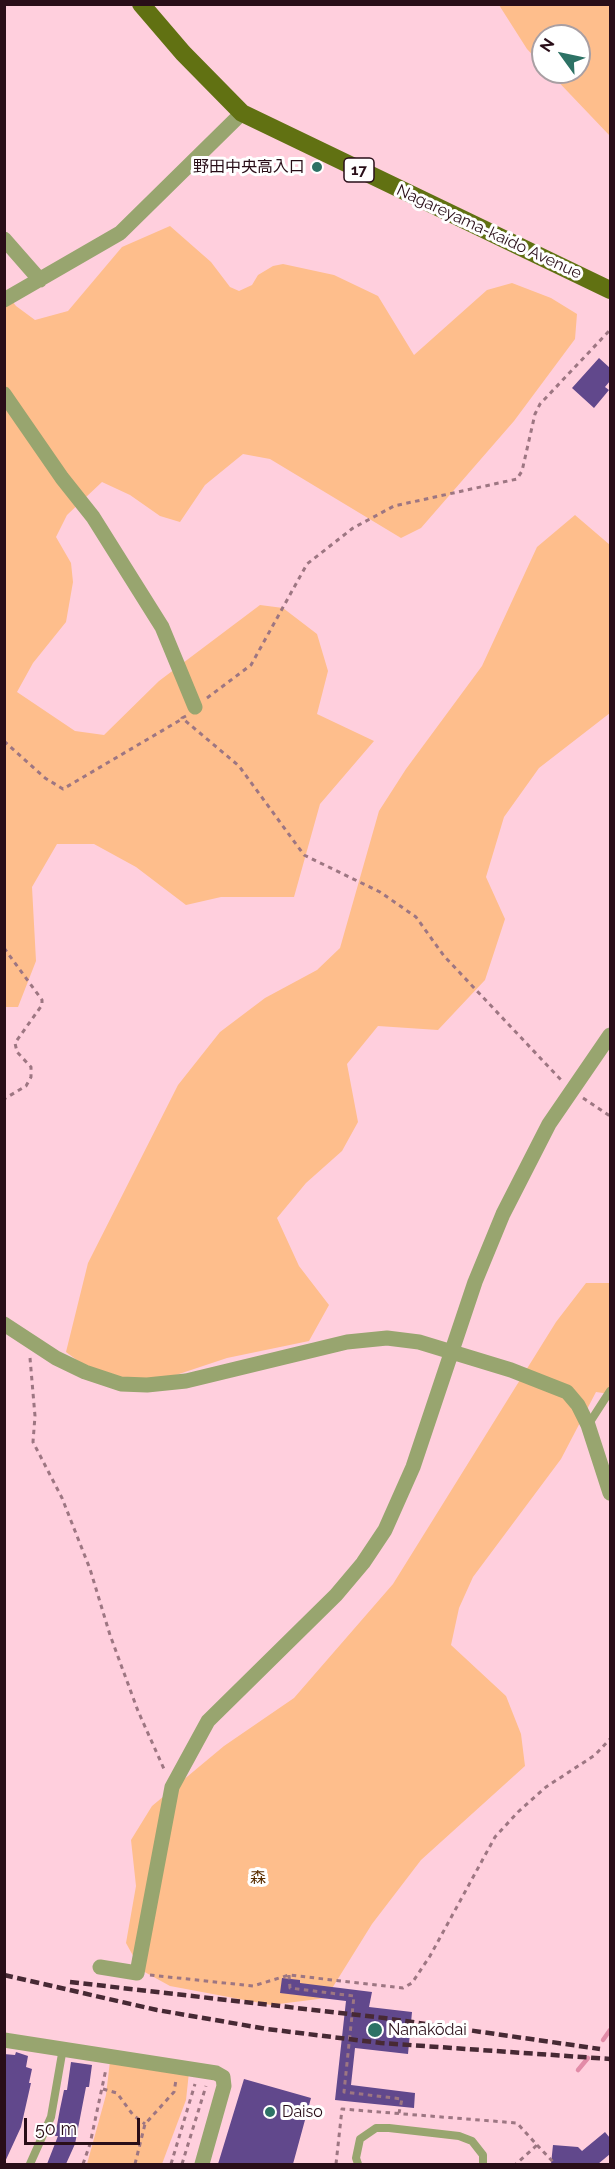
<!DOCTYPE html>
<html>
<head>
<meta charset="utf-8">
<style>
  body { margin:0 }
  #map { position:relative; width:615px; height:2169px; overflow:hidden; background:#ffcfdd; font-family:Raleway,sans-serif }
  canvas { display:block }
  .frame { position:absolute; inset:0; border:6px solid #290e18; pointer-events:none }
  .north { position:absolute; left:531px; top:24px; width:60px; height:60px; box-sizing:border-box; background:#fff; border:2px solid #a99fa3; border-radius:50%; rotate:303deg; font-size:16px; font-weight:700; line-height:24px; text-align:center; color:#290e18 }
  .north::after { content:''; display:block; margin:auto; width:21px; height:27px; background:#2d7265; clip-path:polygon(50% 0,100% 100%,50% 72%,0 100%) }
  .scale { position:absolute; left:24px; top:2118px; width:116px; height:27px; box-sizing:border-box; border:3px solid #290e18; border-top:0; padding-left:8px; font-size:18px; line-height:21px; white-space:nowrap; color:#290e18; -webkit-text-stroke:4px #fff; paint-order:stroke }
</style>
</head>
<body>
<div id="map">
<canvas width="615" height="2169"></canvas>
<div class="frame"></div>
<div class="north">N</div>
<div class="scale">50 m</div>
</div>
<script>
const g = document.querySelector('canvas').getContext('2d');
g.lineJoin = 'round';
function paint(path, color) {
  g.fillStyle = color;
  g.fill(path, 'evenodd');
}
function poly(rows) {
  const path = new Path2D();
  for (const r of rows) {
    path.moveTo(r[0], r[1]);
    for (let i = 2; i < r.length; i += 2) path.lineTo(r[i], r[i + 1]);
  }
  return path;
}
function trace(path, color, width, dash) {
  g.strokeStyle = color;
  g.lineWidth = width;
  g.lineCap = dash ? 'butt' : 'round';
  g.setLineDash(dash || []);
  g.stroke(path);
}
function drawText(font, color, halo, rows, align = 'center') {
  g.font = font + ' Raleway,"Noto Sans JP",sans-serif';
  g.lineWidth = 6;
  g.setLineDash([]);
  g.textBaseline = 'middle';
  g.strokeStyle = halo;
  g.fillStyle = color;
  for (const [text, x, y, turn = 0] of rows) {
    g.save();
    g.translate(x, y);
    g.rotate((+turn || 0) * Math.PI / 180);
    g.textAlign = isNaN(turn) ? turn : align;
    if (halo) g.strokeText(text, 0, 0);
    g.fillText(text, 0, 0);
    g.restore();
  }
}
paint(poly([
  [499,5,610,5,610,136,549,72,579,72,579,36,543,36,543,66,527,49],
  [170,226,211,262,230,287,239,291,252,285,258,275,273,266,283,264,334,275,378,296,414,355,487,290,512,283,551,298,577,314,575,339,514,421,421,528,401,538,270,459,243,454,205,485,180,522,160,516,130,495,102,482,67,515,56,537,71,563,73,582,66,622,33,663,17,692,75,731,104,735,159,681,260,605,283,608,317,634,328,671,317,714,374,741,320,804,294,897,221,897,186,905,136,867,94,844,57,844,32,887,36,961,18,1007,4,1007,4,291,16,306,35,320,68,311,122,247],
  [575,515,610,545,610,713,539,768,504,817,486,877,505,919,485,980,438,1030,378,1026,347,1064,358,1122,342,1151,306,1183,277,1218,299,1266,329,1305,309,1341,227,1358,137,1388,113,1387,66,1352,88,1263,178,1085,220,1032,265,998,317,970,340,948,379,811,406,769,482,666,537,547],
  [586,1283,610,1283,610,1394,596,1392,561,1459,473,1577,459,1608,451,1645,506,1696,521,1734,525,1766,421,1860,372,1924,326,1998,271,2005,170,1986,141,1970,126,1943,136,1886,131,1840,152,1806,224,1746,294,1698,393,1584,556,1322],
  [110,2061,189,2072,186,2100,162,2164,87,2164,106,2095]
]), '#febe8c');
trace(poly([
  [603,2040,610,2030],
  [578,2070,588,2058]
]), '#e28ca8', 4.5);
paint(poly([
  [599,358,610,368,610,381,605,387,609,390,594,408,572,388],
  [282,1978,300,1980,300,1983,372,1992,369,2007,412,2012,408,2054,355,2048,351,2085,415,2093,414,2108,335,2100,346,2001,280,1993],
  [16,2052,28,2056,26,2067,32,2069,29,2083,31,2083,21,2127,4,2164,4,2054,15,2055],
  [71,2062,92,2065,89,2087,86,2087,75,2144,66,2164,47,2164,58,2136,55,2136,60,2109,64,2090,67,2090],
  [244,2079,311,2098,293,2164,218,2164],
  [605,2132,610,2138,610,2154,598,2164,551,2164,553,2145,578,2147,582,2151]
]), '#61488c');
trace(poly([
  [207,698,251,665,307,564,353,528,394,506,517,479,522,471,535,414,540,404,610,330],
  [186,716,182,718,239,766,304,855,380,892,416,917,444,956,562,1081],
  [4,741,45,778,63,789,182,719],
  [4,948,42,1000,42,1005,15,1043,17,1052,31,1067,31,1077,26,1086,4,1099],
  [583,1098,610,1116],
  [30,1358,35,1416,33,1442,62,1498,90,1569,110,1635,138,1711,164,1769],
  [150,1975,253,1986,289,1975,403,1988,412,1983,430,1956,495,1837,518,1812,546,1787,595,1755,610,1739],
  [289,1975,290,1988,354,1996,344,2092,402,2099,399,2113],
  [103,2089,117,2093,133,2115,145,2124],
  [537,2145,555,2164],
  [83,2164,90,2144,106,2069],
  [135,2164,145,2124,174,2092,176,2080],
  [171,2164,195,2084],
  [182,2164,206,2086],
  [336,2164,342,2109,517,2123,537,2145,516,2164]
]), '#9d7682', 3, [4.5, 4.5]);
trace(poly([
  [588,1425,610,1391],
  [30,2164,51,2117,63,2048],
  [358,2164,356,2158,360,2139,376,2128,389,2128,459,2136,472,2141,483,2155,483,2164]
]), '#98a56f', 8);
trace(poly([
  [4,239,40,280],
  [4,300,120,233,242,113],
  [4,394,62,478,93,517,162,627,195,707],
  [4,1324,56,1358,85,1372,121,1384,147,1385,186,1381,347,1342,387,1338,419,1342,511,1370,567,1392,578,1405,588,1425,610,1493],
  [100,1967,137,1973,172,1787,208,1721,336,1595,363,1563,385,1530,413,1467,475,1282,503,1214,549,1124,610,1035],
  [4,2040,216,2073,223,2077,224,2086,202,2164]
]), '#98a56f', 15);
trace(poly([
  [141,4,183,53,242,113,610,290]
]), '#617112', 18);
trace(poly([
  [4,1975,157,2010,267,2029,381,2043,610,2059],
  [70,1982,384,2018,600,2049]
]), '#472934', 4.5, [9, 4.5]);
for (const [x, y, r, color] of [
  [317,167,6,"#2d7265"],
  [375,2030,8,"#2d7265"],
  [270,2112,6,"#2d7265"]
]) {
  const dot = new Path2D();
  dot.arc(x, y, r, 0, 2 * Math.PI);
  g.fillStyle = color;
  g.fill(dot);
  trace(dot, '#fff', 2);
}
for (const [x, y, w] of [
  [359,170,30]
]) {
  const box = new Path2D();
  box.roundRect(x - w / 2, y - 12, w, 24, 4.5);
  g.fillStyle = '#fff';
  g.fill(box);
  trace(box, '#290e18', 1.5);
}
drawText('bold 15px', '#290e18', null, [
  ["17",359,170]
]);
drawText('16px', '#290e18', '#fff', [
  ["野田中央高入口",305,167,"right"],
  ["Nanakōdai",388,2030],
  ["Daiso",282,2112]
], 'left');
drawText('16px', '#290e18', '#fff', [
  ["Nagareyama-kaido Avenue",489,232,25]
]);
drawText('16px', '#5a2e00', '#fff', [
  ["森",258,1878]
]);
</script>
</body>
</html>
